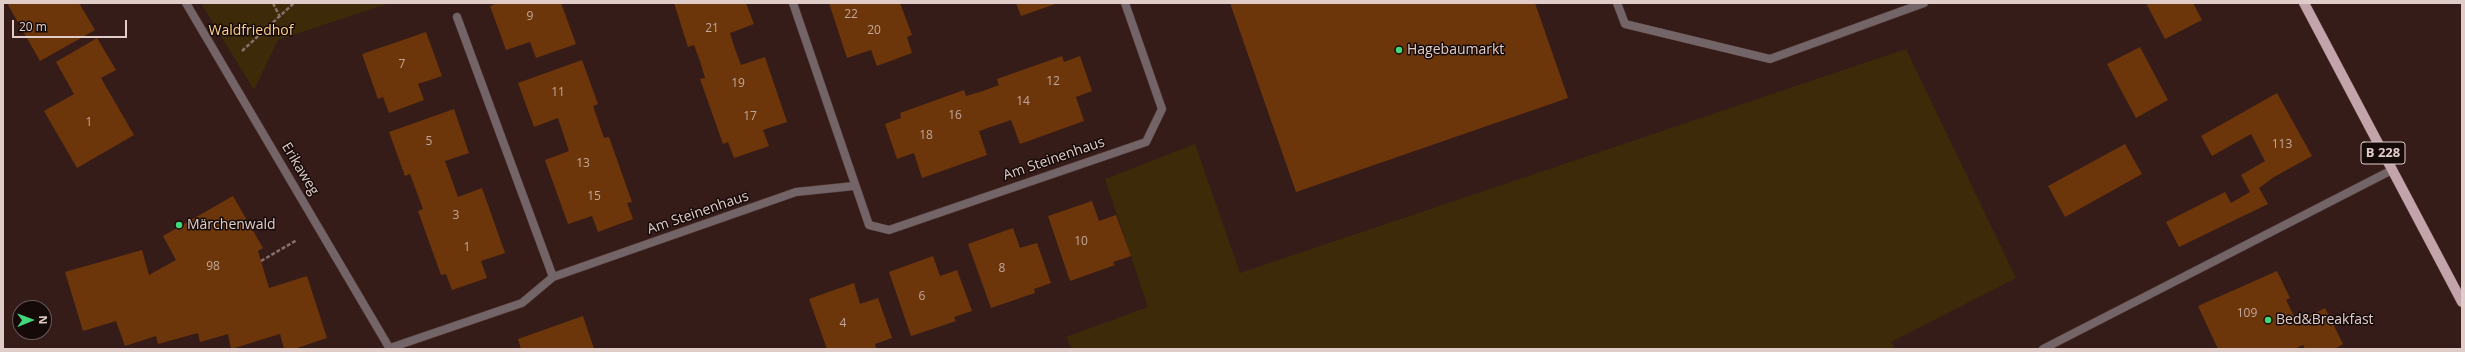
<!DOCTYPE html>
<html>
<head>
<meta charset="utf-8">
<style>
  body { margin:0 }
  #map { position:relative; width:2465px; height:352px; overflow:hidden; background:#361c18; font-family:"Open Sans",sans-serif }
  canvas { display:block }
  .frame { position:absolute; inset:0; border:4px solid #e0cdca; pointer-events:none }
  .north { position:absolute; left:12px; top:300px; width:40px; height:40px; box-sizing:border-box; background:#160a08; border:1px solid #675856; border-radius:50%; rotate:89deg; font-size:11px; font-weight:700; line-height:16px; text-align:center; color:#e0cdca }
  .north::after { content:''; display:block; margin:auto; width:14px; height:18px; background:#43d77b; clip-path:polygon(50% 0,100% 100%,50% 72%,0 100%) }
  .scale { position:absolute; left:12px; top:20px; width:115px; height:18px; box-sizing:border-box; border:2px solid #e0cdca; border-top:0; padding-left:5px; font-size:12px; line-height:14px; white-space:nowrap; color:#e0cdca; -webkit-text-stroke:3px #160a08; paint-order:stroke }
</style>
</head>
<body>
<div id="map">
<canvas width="2465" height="352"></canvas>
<div class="frame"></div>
<div class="north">N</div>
<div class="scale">20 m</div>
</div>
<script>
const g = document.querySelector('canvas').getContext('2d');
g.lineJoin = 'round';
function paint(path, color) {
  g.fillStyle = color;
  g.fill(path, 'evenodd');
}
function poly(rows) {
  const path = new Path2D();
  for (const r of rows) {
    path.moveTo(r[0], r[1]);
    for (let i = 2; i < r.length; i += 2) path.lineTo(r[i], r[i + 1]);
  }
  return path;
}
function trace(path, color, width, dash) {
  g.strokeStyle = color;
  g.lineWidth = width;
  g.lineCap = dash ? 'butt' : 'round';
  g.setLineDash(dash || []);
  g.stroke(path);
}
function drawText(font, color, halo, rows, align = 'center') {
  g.font = font + ' "Open Sans",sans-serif';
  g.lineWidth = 3;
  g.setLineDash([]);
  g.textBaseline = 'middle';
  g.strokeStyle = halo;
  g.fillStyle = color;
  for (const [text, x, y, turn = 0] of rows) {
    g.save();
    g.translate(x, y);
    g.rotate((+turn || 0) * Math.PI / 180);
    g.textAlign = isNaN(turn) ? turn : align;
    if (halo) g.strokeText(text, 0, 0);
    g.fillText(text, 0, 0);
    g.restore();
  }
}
paint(poly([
  [201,3,390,3,278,40,254,90],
  [1906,49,2016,278,1891,342,1895,349,1072,349,1066,337,1148,307,1105,179,1195,144,1240,273]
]), '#3d2a08');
paint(poly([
  [7,3,79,3,95,30,40,61],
  [498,3,561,3,576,44,536,58,530,42,506,50,490,6],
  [674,3,746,3,754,24,730,33,735,49,741,65,765,57,787,122,763,130,769,146,734,158,728,142,723,144,700,79,705,78,700,61,694,45,688,47],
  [829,3,900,3,912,35,907,37,912,53,877,66,871,50,847,58],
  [1016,3,1058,3,1021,16],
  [1230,3,1535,3,1568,98,1296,192],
  [2146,3,2193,3,2202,20,2165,39],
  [426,32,442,76,418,84,424,100,389,113,383,97,378,99,362,54],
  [97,38,116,70,101,78,134,135,77,168,44,111,74,94,56,62],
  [2140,47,2168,100,2136,118,2107,64],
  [1062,56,1064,62,1080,56,1092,91,1076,97,1084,121,1020,144,1011,120,979,131,987,155,922,178,914,153,897,159,885,124,901,118,900,113,964,90,966,96,983,91,999,85,997,79],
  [582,60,598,104,593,106,604,138,609,137,632,202,627,203,633,219,598,232,592,216,568,224,545,160,569,151,558,118,534,127,518,83],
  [2277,93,2312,156,2274,177,2259,188,2268,204,2179,247,2166,222,2225,192,2231,203,2250,192,2241,175,2265,161,2251,134,2212,156,2201,136],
  [454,109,469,153,445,161,458,197,482,188,505,253,481,261,487,278,452,290,446,274,441,275,418,211,423,209,410,174,405,176,389,132],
  [2125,144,2142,174,2065,217,2048,186],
  [233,196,263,248,258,251,269,288,307,276,327,338,294,349,284,349,280,334,231,349,228,334,200,342,198,333,158,344,156,336,125,346,116,321,83,331,65,272,142,250,149,275,176,260,163,236],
  [1092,201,1099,221,1116,215,1131,256,1113,262,1115,265,1070,281,1048,216],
  [1013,228,1020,248,1037,243,1051,283,1034,289,1035,293,991,308,968,244],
  [933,256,940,276,957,270,972,311,954,317,956,321,911,336,889,272],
  [2277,271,2290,298,2286,300,2297,322,2325,308,2343,344,2335,349,2305,349,2303,345,2295,349,2218,349,2198,306],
  [854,283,860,304,878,298,892,338,875,344,876,348,872,349,827,349,809,299],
  [583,316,594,349,521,349,518,339]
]), '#6c360a');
const service = poly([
  [186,3,390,349],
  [1617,3,1625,24,1770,59,1924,3],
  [2043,349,2392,170]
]);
const minor = poly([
  [793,3,869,225,889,230,1146,142,1162,109,1125,3],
  [457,17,553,277],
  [390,348,522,303,553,277,796,192,854,186]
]);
const primary = poly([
  [2304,3,2462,302]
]);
trace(service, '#513834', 9);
trace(minor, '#513834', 9);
trace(primary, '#513834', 11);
trace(poly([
  [273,3,280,17],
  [242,51,294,3],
  [261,261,297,240]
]), '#87706c', 2.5, [4, 2]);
trace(service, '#736467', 8);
trace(minor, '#736467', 8);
trace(primary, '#c2a4aa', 10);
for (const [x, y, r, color] of [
  [1399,50,4,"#43d77b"],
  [179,225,4,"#43d77b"],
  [2268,320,4,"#43d77b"]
]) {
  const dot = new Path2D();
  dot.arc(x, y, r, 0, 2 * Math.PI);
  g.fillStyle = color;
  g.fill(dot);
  trace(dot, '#160a08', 1.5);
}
drawText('12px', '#c3a79a', null, [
  ["22",851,15],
  ["9",530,17],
  ["21",712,29],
  ["20",874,31],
  ["7",402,65],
  ["12",1053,82],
  ["19",738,84],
  ["11",558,93],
  ["14",1023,102],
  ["16",955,116],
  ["17",750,117],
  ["1",89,123],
  ["18",926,136],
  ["5",429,142],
  ["113",2282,145],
  ["13",583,164],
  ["15",594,197],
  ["3",456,216],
  ["10",1081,242],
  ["1",467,248],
  ["98",213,267],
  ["8",1002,269],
  ["6",922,297],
  ["109",2247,314],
  ["4",843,324]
]);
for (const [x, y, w] of [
  [2383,153,44]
]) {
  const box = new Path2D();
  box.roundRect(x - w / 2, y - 11, w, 22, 3);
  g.fillStyle = '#160a08';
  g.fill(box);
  trace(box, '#e0cdca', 1);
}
drawText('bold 13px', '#e0cdca', null, [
  ["B 228",2383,153]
]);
drawText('14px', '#ffd38f', '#160a08', [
  ["Waldfriedhof",251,31]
]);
drawText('14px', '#e0cdca', '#160a08', [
  ["Hagebaumarkt",1407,50],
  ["Märchenwald",187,225],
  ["Bed&Breakfast",2276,320]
], 'left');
drawText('14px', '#e0cdca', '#160a08', [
  ["Am Steinenhaus",1054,159,-19],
  ["Erikaweg",300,169,59],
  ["Am Steinenhaus",698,213,-19]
]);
</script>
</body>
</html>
